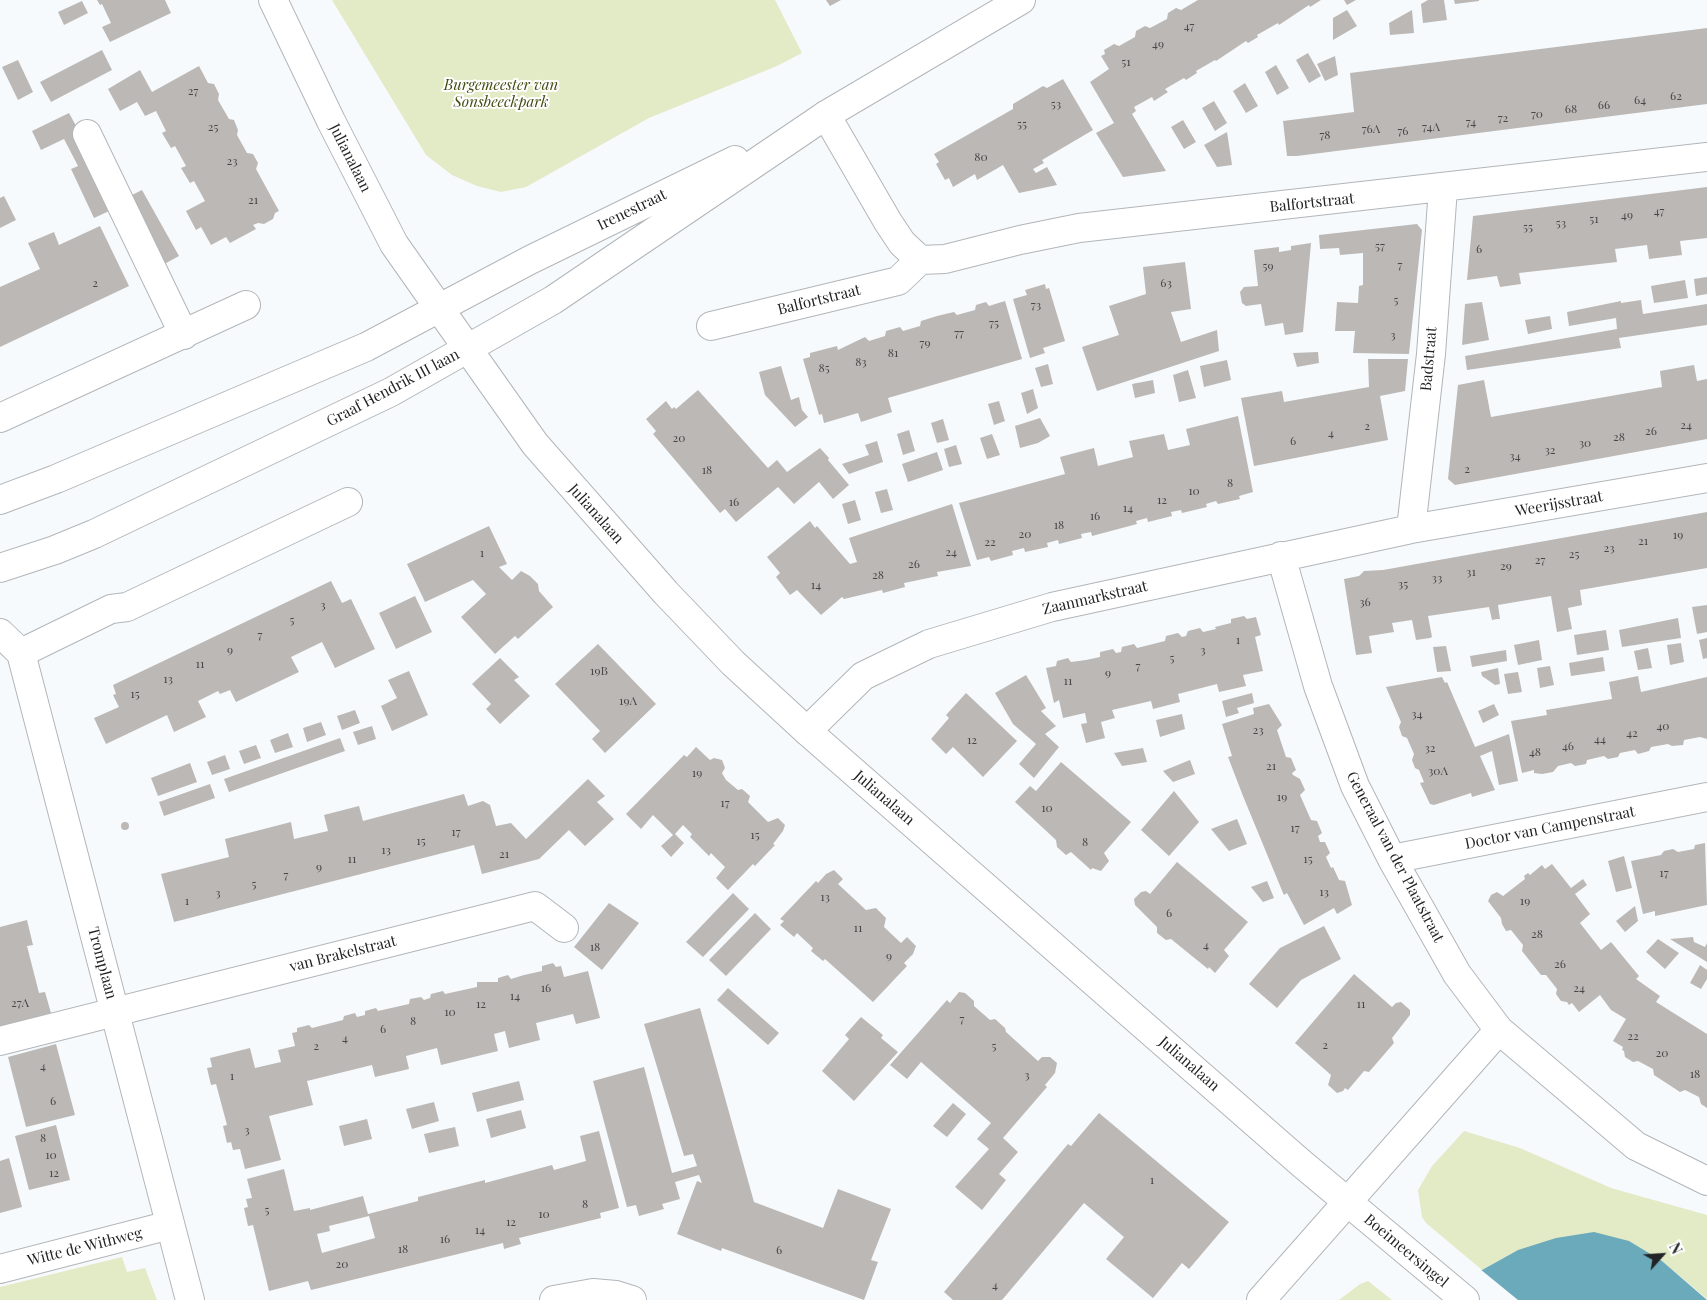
<!DOCTYPE html>
<html>
<head>
<meta charset="utf-8">
<style>
  body { margin:0 }
  #map { position:relative; width:1707px; height:1300px; overflow:hidden; background:#f6fafd; font-family:"Playfair Display",serif }
  canvas { display:block }
  .north { position:absolute; left:1637px; top:1230px; width:50px; height:50px; -webkit-text-stroke:4px #fff; paint-order:stroke; rotate:64deg; font-size:14px; font-weight:700; line-height:20px; text-align:center; color:#222324 }
  .north::after { content:''; display:block; margin:auto; width:18px; height:22px; background:#222324; clip-path:polygon(50% 0,100% 100%,50% 72%,0 100%) }
</style>
</head>
<body>
<div id="map">
<canvas width="1707" height="1300"></canvas>
<div class="north">N</div>
</div>
<script>
const g = document.querySelector('canvas').getContext('2d');
g.lineJoin = 'round';
function paint(path, color) {
  g.fillStyle = color;
  g.fill(path, 'evenodd');
}
function poly(rows) {
  const path = new Path2D();
  for (const r of rows) {
    if (r.length === 3) {
      path.moveTo(r[0] + r[2], r[1]);
      path.arc(r[0], r[1], r[2], 0, 2 * Math.PI);
      continue;
    }
    path.moveTo(r[0], r[1]);
    for (let i = 2; i < r.length; i += 2) path.lineTo(r[i], r[i + 1]);
  }
  return path;
}
function trace(path, color, width, dash) {
  g.strokeStyle = color;
  g.lineWidth = width;
  g.lineCap = dash ? 'butt' : 'round';
  g.setLineDash(dash || []);
  g.stroke(path);
}
function drawText(font, color, halo, rows, align = 'center') {
  g.font = font + ' "Playfair Display",serif';
  g.lineWidth = 4;
  g.setLineDash([]);
  g.textBaseline = 'middle';
  g.strokeStyle = halo;
  g.fillStyle = color;
  for (const [text, x, y, turn = 0] of rows) {
    g.save();
    g.translate(x, y);
    g.rotate((+turn || 0) * Math.PI / 180);
    g.textAlign = isNaN(turn) ? turn : align;
    if (halo) g.strokeText(text, 0, 0);
    g.fillText(text, 0, 0);
    g.restore();
  }
}
paint(poly([
  [332,0,775,0,802,53,777,66,649,118,526,187,501,192,477,186,452,175,426,155],
  [1464,1131,1520,1148,1611,1188,1707,1215,1707,1299,1662,1261,1518,1250,1482,1270,1426,1223,1422,1217,1418,1190,1432,1166],
  [122,1257,127,1272,145,1268,157,1300,0,1300,0,1287],
  [1368,1281,1392,1300,1339,1300,1360,1284]
]), '#e3eac6');
paint(poly([
  [1594,1232,1629,1241,1662,1261,1707,1300,1450,1300,1482,1270,1518,1250,1556,1238]
]), '#6baaba');
paint(poly([
  [1480,1269,1518,1300,1448,1300]
]), '#f6fafd');
paint(poly([
  [97,0,165,0,171,13,110,42,102,27,111,23,102,4,100,5],
  [826,0,841,0,830,6],
  [1198,0,1321,0,1310,7,1309,5,1279,25,1278,23,1257,35,1258,37,1248,43,1246,41,1216,61,1215,60,1196,71,1197,73,1186,80,1184,78,1165,89,1168,92,1154,101,1152,97,1134,107,1136,111,1132,114,1166,171,1123,177,1096,133,1114,123,1090,82,1109,69,1101,56,1105,54,1104,50,1114,44,1119,46,1135,37,1136,31,1145,26,1150,28,1167,19,1168,13,1176,8,1181,10],
  [1344,0,1356,0,1347,5],
  [1428,0,1444,0,1447,20,1423,23,1421,4],
  [1454,0,1479,0,1479,1,1455,4],
  [82,1,88,13,64,25,58,12],
  [1347,10,1357,26,1333,40,1333,18],
  [1412,10,1414,33,1390,35,1389,23],
  [1707,28,1707,104,1297,156,1287,156,1283,121,1354,112,1350,73],
  [102,50,112,70,51,102,40,82],
  [1308,53,1321,76,1309,83,1296,60],
  [1335,56,1338,75,1325,81,1317,64],
  [18,60,33,92,18,100,2,67],
  [1276,65,1289,88,1277,95,1265,72],
  [199,66,208,83,214,84,219,94,218,100,229,119,234,120,238,130,237,135,247,153,253,154,258,163,256,169,279,211,275,213,273,219,264,224,258,223,253,225,256,229,230,243,226,237,211,245,201,227,196,230,186,211,205,201,194,181,190,183,181,168,186,166,175,146,171,148,162,133,166,131,156,111,145,116,137,102,120,111,108,89,140,70,152,92],
  [1063,79,1093,130,1042,160,1044,163,1033,169,1036,173,1047,167,1057,185,1019,193,1003,165,977,180,975,174,953,187,949,178,945,180,936,164,939,162,934,154,1013,109,1013,104,1043,86,1047,88],
  [1245,83,1258,106,1246,113,1233,91],
  [1214,101,1227,123,1215,131,1202,108],
  [69,113,120,206,94,218,71,169,78,166,64,139,41,150,32,131],
  [1183,120,1196,142,1184,149,1171,127],
  [1227,132,1232,165,1217,167,1204,145],
  [1707,187,1707,238,1680,241,1682,255,1649,259,1647,245,1615,249,1617,262,1519,273,1521,284,1500,287,1497,276,1467,280,1473,216],
  [142,190,179,256,159,267,130,196],
  [4,196,16,220,0,228,0,198],
  [1417,224,1422,230,1409,354,1353,353,1355,331,1335,331,1337,302,1358,303,1359,286,1363,285,1363,253,1340,255,1339,248,1320,249,1319,235],
  [100,226,129,286,0,347,0,287,40,269,28,243,54,232,59,245],
  [1311,243,1303,332,1285,335,1283,323,1265,326,1261,304,1246,306,1242,303,1240,292,1244,287,1258,286,1254,250,1279,247,1279,252,1291,250,1291,246],
  [1185,262,1191,309,1171,312,1181,342,1217,330,1219,351,1097,391,1082,347,1119,335,1109,306,1146,294,1143,267],
  [1707,277,1707,294,1696,296,1694,279],
  [1685,280,1688,298,1654,303,1651,286],
  [1045,284,1046,289,1049,288,1065,341,1043,348,1045,353,1030,358,1013,299,1027,295,1025,290],
  [1641,300,1643,314,1707,304,1707,325,1619,338,1621,348,1467,370,1465,356,1617,329,1616,318,1569,326,1567,312,1621,301,1621,303],
  [1005,301,1022,359,888,398,892,412,861,422,858,413,824,423,822,414,819,415,803,359,810,357,810,353,837,346,838,350,865,337,869,341,885,336,886,331,900,327,903,331,920,326,921,321,937,316,954,312,957,315,975,310,976,305,986,302,989,306],
  [1482,302,1489,340,1462,345,1465,304],
  [1550,316,1552,329,1528,334,1525,320],
  [1318,352,1319,363,1297,367,1293,353],
  [1368,359,1408,359,1405,391,1380,396,1388,440,1254,466,1241,398,1282,391,1284,402,1369,387],
  [1227,360,1231,380,1204,387,1200,366],
  [1048,364,1053,384,1041,387,1035,368],
  [1694,365,1697,381,1707,379,1707,439,1455,485,1448,479,1458,385,1484,380,1491,417,1662,387,1660,371],
  [781,366,791,400,799,397,802,410,808,417,795,427,765,395,759,372],
  [1188,370,1196,398,1179,402,1173,375],
  [1153,380,1155,393,1135,398,1132,384],
  [1033,389,1038,408,1027,414,1021,393],
  [698,390,768,468,777,460,787,472,820,448,829,458,828,460,849,485,833,499,819,482,794,504,778,487,736,522,725,509,720,513,653,434,656,431,646,419,666,401,672,409,674,407,676,409],
  [999,401,1005,421,994,425,988,404],
  [1238,416,1253,492,1239,496,1240,499,1218,504,1216,501,1206,504,1207,507,1182,513,1181,510,1171,512,1172,516,1148,522,1147,518,1136,521,1137,524,1092,536,1091,532,1081,534,1082,538,1059,544,1058,540,1047,543,1048,547,1025,552,1024,548,1012,551,1013,555,991,561,989,557,977,560,959,503,1065,474,1060,457,1094,448,1098,466,1133,457,1129,441,1164,434,1168,450,1190,445,1186,429],
  [1040,418,1050,436,1038,443,1020,448,1015,426],
  [943,419,949,440,937,443,931,423],
  [909,430,915,451,903,455,897,434],
  [992,434,1000,455,987,459,980,438],
  [877,441,883,462,849,474,842,464,869,455,865,445],
  [956,445,962,464,949,467,944,449],
  [937,452,943,470,908,482,902,464],
  [887,489,893,510,881,513,875,492],
  [855,500,861,520,848,524,842,504],
  [952,504,971,566,937,572,938,576,904,583,905,587,883,593,882,590,844,599,842,597,821,615,797,590,790,595,776,577,780,573,767,557,810,521,815,528,817,526,850,564,857,562,849,538],
  [1707,512,1707,568,1580,590,1582,605,1568,608,1572,629,1557,632,1551,596,1498,605,1500,619,1497,619,1492,620,1489,607,1428,616,1432,637,1430,638,1416,640,1412,620,1392,623,1394,632,1369,636,1372,653,1356,655,1344,579,1359,576,1364,571,1383,570],
  [489,526,507,564,499,567,512,580,521,571,530,576,538,584,539,591,553,607,518,639,515,636,495,654,461,617,486,594,473,580,425,602,407,564],
  [331,581,342,603,351,599,375,649,335,668,322,642,291,657,299,672,236,702,230,690,220,694,218,691,198,701,206,717,174,732,167,715,106,744,94,718,119,707,113,695,116,694,113,685],
  [415,596,432,632,396,649,379,613],
  [1707,605,1707,632,1697,634,1692,607],
  [1244,616,1247,619,1256,617,1261,635,1255,637,1263,671,1243,675,1246,686,1219,692,1217,684,1178,694,1180,702,1153,709,1151,701,1112,710,1115,718,1101,722,1105,738,1086,743,1081,724,1087,723,1085,713,1063,718,1059,700,1054,703,1046,668,1056,666,1057,661,1068,658,1071,662,1086,660,1100,657,1100,652,1113,649,1116,653,1121,652,1122,647,1134,644,1137,648,1165,641,1166,636,1178,633,1182,637,1186,636,1188,631,1200,628,1203,632,1216,629,1215,627,1231,623,1231,619],
  [1678,618,1681,638,1622,647,1619,630],
  [1606,630,1609,650,1577,655,1574,635],
  [1707,638,1707,658,1703,659,1699,640],
  [1539,640,1542,660,1518,665,1514,645],
  [1681,643,1684,662,1670,665,1667,645],
  [598,644,656,704,605,753,592,739,600,731,555,684],
  [1446,646,1451,671,1437,672,1433,647],
  [1648,648,1652,668,1638,670,1634,651],
  [1506,650,1507,661,1472,667,1470,656],
  [1603,657,1605,671,1571,676,1569,663],
  [500,658,519,677,514,680,530,696,500,724,486,709,491,704,472,684],
  [1550,666,1554,685,1540,688,1537,668],
  [1498,668,1500,684,1495,685,1482,676,1481,672],
  [409,671,428,715,392,731,381,706,397,698,388,680],
  [1518,672,1522,692,1508,694,1504,674],
  [1026,675,1046,708,1041,711,1056,726,1045,734,1059,747,1034,778,1019,764,1036,744,1013,724,995,693],
  [1638,676,1641,692,1707,677,1707,739,1700,737,1684,740,1683,745,1672,746,1668,744,1651,747,1649,751,1638,754,1635,750,1620,753,1618,757,1608,759,1604,756,1587,760,1586,764,1575,766,1571,763,1558,766,1553,772,1542,774,1534,773,1534,770,1522,773,1511,721,1547,715,1546,710,1612,699,1609,682],
  [1442,677,1445,683,1447,682,1475,747,1509,734,1518,781,1499,785,1492,751,1480,756,1495,790,1472,797,1471,793,1434,805,1430,804,1420,783,1424,782,1419,770,1415,768,1412,760,1414,754,1407,738,1402,736,1399,727,1401,722,1386,687],
  [966,693,1017,741,983,777,953,747,946,754,931,739,949,718,946,715],
  [1252,693,1254,703,1237,708,1239,713,1226,717,1222,701],
  [1269,704,1282,725,1277,730,1286,757,1291,758,1296,770,1292,773,1293,775,1300,779,1305,790,1300,795,1311,820,1317,821,1322,833,1318,836,1320,842,1325,842,1330,853,1326,857,1331,868,1333,867,1339,880,1345,881,1352,905,1337,914,1334,908,1304,925,1287,893,1284,895,1283,893,1243,796,1228,757,1232,756,1222,724,1254,714,1253,708],
  [1494,704,1499,715,1483,723,1478,711],
  [355,710,360,723,342,730,337,716],
  [1182,714,1185,729,1160,737,1156,720],
  [321,722,326,735,307,742,303,728],
  [372,726,376,739,358,745,353,732],
  [288,733,293,747,275,753,270,740],
  [340,738,345,751,229,792,224,779],
  [256,745,261,758,244,764,239,751],
  [696,747,710,760,714,758,722,760,725,768,722,773,726,780,738,790,742,789,750,796,748,802,768,822,778,818,785,825,783,831,773,844,775,845,755,866,753,864,728,890,716,878,725,867,711,853,709,856,690,837,692,834,683,825,675,834,684,843,671,857,661,846,673,835,653,815,641,829,626,814,684,755,687,757],
  [1143,748,1147,762,1122,766,1114,753],
  [225,755,230,769,212,775,207,762],
  [1190,760,1195,774,1173,782,1163,771],
  [1061,762,1131,822,1104,853,1109,861,1101,871,1092,868,1091,870,1071,852,1066,855,1057,847,1056,840,1015,802,1030,786,1036,791],
  [190,763,197,782,158,796,151,778],
  [588,779,605,796,597,802,614,819,585,846,569,830,539,859,482,874,474,845,174,922,161,874,229,857,225,839,291,822,294,839,328,831,324,815,359,806,363,821,464,794,468,806,483,801,490,805,496,826,511,823,526,839],
  [210,784,215,798,164,816,159,802],
  [1174,791,1199,822,1169,856,1141,830],
  [1237,819,1247,844,1229,851,1211,829],
  [125,826,4],
  [1705,843,1707,905,1655,916,1655,911,1643,914,1631,861,1661,855,1664,851,1673,849,1678,852,1694,849,1695,845],
  [1624,856,1632,888,1616,892,1608,861],
  [1177,862,1248,922,1224,950,1229,956,1215,973,1209,967,1208,969,1171,939,1166,940,1157,933,1157,927,1135,905,1134,899,1141,892,1146,891,1150,894],
  [1552,864,1571,888,1583,879,1587,885,1575,894,1590,914,1580,923,1601,950,1611,942,1639,976,1636,979,1660,996,1656,1002,1707,1034,1707,1108,1701,1104,1699,1097,1685,1090,1680,1092,1654,1075,1653,1069,1638,1061,1633,1062,1625,1057,1624,1051,1622,1050,1623,1047,1613,1041,1626,1019,1611,1010,1600,995,1579,1012,1572,1003,1569,1005,1567,1002,1561,1001,1556,994,1557,989,1546,975,1541,975,1522,951,1523,945,1511,930,1506,931,1502,924,1501,918,1488,901,1491,895,1497,892,1503,896,1525,879,1524,876,1528,873,1530,875,1542,865,1545,869],
  [834,870,843,879,838,884,866,910,876,908,886,918,884,927,901,943,907,937,916,946,913,954,904,963,907,966,873,1002,825,959,823,961,811,951,813,948,797,933,794,937,780,925,784,921,780,919,816,881,818,883,826,874],
  [1267,881,1274,898,1263,902,1251,887],
  [733,893,749,909,703,957,686,942],
  [609,903,639,923,602,970,574,947],
  [1635,906,1638,921,1625,932,1616,921],
  [755,913,771,929,726,976,709,960],
  [27,920,33,945,27,946,39,993,45,992,51,1013,0,1027,0,927],
  [1324,926,1341,959,1301,980,1277,1008,1249,984,1280,948],
  [1693,937,1694,942,1705,947,1707,943,1707,962,1670,939],
  [1658,939,1679,953,1665,969,1646,952],
  [553,963,556,967,561,966,564,977,588,971,600,1018,576,1024,573,1014,536,1023,540,1040,509,1048,505,1031,494,1034,498,1051,441,1065,437,1048,406,1056,409,1069,375,1077,372,1065,307,1081,313,1105,269,1116,281,1160,245,1169,240,1149,233,1150,231,1142,227,1143,223,1126,227,1125,216,1084,211,1085,207,1068,212,1067,210,1058,250,1048,255,1068,281,1062,278,1050,295,1046,292,1033,297,1032,297,1028,309,1025,312,1028,343,1020,344,1016,355,1013,357,1017,365,1015,365,1011,376,1008,378,1011,409,1004,410,999,421,997,424,1000,430,998,431,994,443,991,445,994,477,987,477,982,498,982,498,978,508,975,511,979,524,975,542,971,542,966],
  [1700,965,1707,970,1707,979,1701,989,1690,983],
  [1354,974,1392,1007,1396,1003,1401,1002,1410,1010,1410,1015,1392,1038,1394,1043,1369,1072,1364,1071,1348,1090,1345,1088,1343,1091,1337,1093,1328,1085,1331,1075,1295,1043],
  [728,988,779,1033,768,1045,717,1000],
  [959,992,965,993,974,1001,974,1006,990,1020,995,1019,1005,1028,1006,1032,1038,1061,1042,1057,1050,1057,1057,1063,1055,1073,1045,1085,1047,1087,1003,1138,1018,1152,999,1174,1006,1180,982,1210,955,1187,989,1149,977,1139,991,1123,921,1062,907,1079,890,1065,947,1000,950,1003],
  [700,1008,754,1202,823,1228,838,1189,891,1209,871,1260,878,1262,864,1300,722,1248,721,1251,677,1234,697,1181,702,1183,699,1175,675,1182,680,1199,662,1204,664,1209,639,1216,636,1205,627,1207,593,1081,644,1067,672,1173,697,1166,693,1154,684,1156,644,1024],
  [861,1017,883,1035,881,1038,898,1052,854,1101,822,1071,849,1039,845,1035],
  [56,1044,75,1115,26,1127,8,1057],
  [519,1081,524,1100,477,1112,472,1093],
  [434,1102,439,1121,412,1129,406,1109],
  [953,1103,966,1114,947,1137,933,1126],
  [521,1110,526,1128,491,1138,486,1119],
  [1099,1113,1229,1222,1189,1269,1182,1263,1153,1298,1106,1259,1124,1237,1084,1203,1002,1300,953,1300,944,1292,1068,1144,1071,1146],
  [367,1119,372,1139,344,1146,339,1126],
  [56,1125,70,1180,29,1190,15,1136],
  [455,1127,459,1146,429,1153,424,1134],
  [599,1131,619,1208,600,1213,601,1218,519,1238,521,1244,504,1249,503,1243,311,1290,308,1281,269,1291,253,1225,248,1226,244,1208,248,1207,246,1199,252,1198,247,1179,284,1169,294,1211,310,1208,310,1210,363,1196,368,1214,418,1201,418,1197,485,1180,485,1183,552,1165,554,1170,586,1161,580,1136],
  [369,1216,375,1238,322,1253,317,1234,330,1231,329,1226],
  [9,1158,22,1207,0,1213,0,1161]
]), '#bcb8b5');
const minor = poly([
  [273,0,331,121,394,244,439,308],
  [826,115,888,222,902,243,920,260,945,259,1020,240,1079,228,1707,157],
  [87,134,184,335],
  [711,326,898,281,920,260],
  [0,418,246,305],
  [1411,529,1431,354,1443,188],
  [1281,556,1318,686,1355,786,1392,859,1457,974,1499,1030],
  [0,633,21,653,190,1300],
  [21,653,111,609,127,607,348,502],
  [807,731,863,676,929,644,1052,607,1411,529,1707,478],
  [1392,859,1707,797],
  [0,1041,535,906,564,928],
  [0,1269,170,1225],
  [554,1300,593,1293,616,1295,632,1300],
  [1261,1300,1499,1030,1636,1146,1707,1181]
]);
const major = poly([
  [439,308,535,444,666,593,733,663,807,731,1301,1163,1465,1300],
  [0,500,56,479,366,347,530,260,735,160],
  [0,568,55,550,94,534,391,392,553,300,826,115,1021,0]
]);
trace(minor, '#b2b6b9', 30);
trace(major, '#b2b6b9', 30);
trace(minor, '#fff', 28);
trace(major, '#fff', 28);
drawText('12px', '#484848', null, [
  ["47",1189,26],
  ["49",1158,44],
  ["51",1126,62],
  ["27",193,91],
  ["62",1676,96],
  ["64",1640,100],
  ["53",1056,104],
  ["66",1604,105],
  ["68",1571,109],
  ["70",1537,114],
  ["72",1503,118],
  ["74",1471,122],
  ["55",1022,124],
  ["25",213,127],
  ["74A",1431,127],
  ["76A",1371,129],
  ["76",1403,131],
  ["78",1325,135],
  ["80",981,157],
  ["23",232,161],
  ["21",253,200],
  ["47",1659,211],
  ["49",1627,215],
  ["51",1594,219],
  ["53",1561,223],
  ["55",1528,227],
  ["57",1380,246],
  ["6",1479,249],
  ["7",1400,265],
  ["59",1268,266],
  ["2",95,283],
  ["63",1166,283],
  ["5",1396,300],
  ["73",1036,305],
  ["75",994,323],
  ["77",959,333],
  ["3",1393,335],
  ["79",925,343],
  ["81",893,353],
  ["83",861,362],
  ["85",824,368],
  ["24",1686,425],
  ["2",1367,426],
  ["26",1651,431],
  ["4",1331,433],
  ["28",1619,437],
  ["20",679,438],
  ["6",1293,441],
  ["30",1585,443],
  ["32",1550,450],
  ["34",1515,456],
  ["2",1467,469],
  ["18",707,470],
  ["8",1230,483],
  ["10",1194,491],
  ["12",1162,500],
  ["16",734,502],
  ["14",1128,508],
  ["16",1095,516],
  ["18",1059,525],
  ["20",1025,534],
  ["19",1678,535],
  ["21",1643,541],
  ["22",990,542],
  ["23",1609,548],
  ["24",951,552],
  ["1",482,553],
  ["25",1574,554],
  ["27",1540,560],
  ["26",914,564],
  ["29",1506,566],
  ["31",1471,572],
  ["28",878,575],
  ["33",1437,578],
  ["35",1403,584],
  ["14",816,585],
  ["36",1365,602],
  ["3",323,605],
  ["5",292,620],
  ["7",260,635],
  ["1",1238,640],
  ["9",230,650],
  ["3",1203,650],
  ["5",1172,658],
  ["11",200,664],
  ["7",1138,666],
  ["19B",599,671],
  ["9",1108,673],
  ["13",168,679],
  ["11",1068,681],
  ["15",135,694],
  ["19A",628,701],
  ["34",1417,714],
  ["40",1663,726],
  ["23",1258,730],
  ["42",1632,733],
  ["44",1600,739],
  ["12",972,740],
  ["46",1568,746],
  ["32",1430,748],
  ["48",1535,752],
  ["21",1271,766],
  ["30A",1438,771],
  ["19",697,773],
  ["19",1282,797],
  ["17",725,803],
  ["10",1047,808],
  ["17",1295,828],
  ["17",456,832],
  ["15",755,835],
  ["15",421,841],
  ["8",1085,842],
  ["13",386,850],
  ["21",504,854],
  ["11",352,859],
  ["15",1308,859],
  ["9",319,867],
  ["17",1664,873],
  ["7",286,875],
  ["5",254,884],
  ["13",1324,892],
  ["3",218,893],
  ["13",825,897],
  ["1",187,901],
  ["19",1525,901],
  ["6",1169,913],
  ["11",858,928],
  ["28",1537,934],
  ["4",1206,945],
  ["18",595,947],
  ["9",889,956],
  ["26",1560,964],
  ["16",546,988],
  ["24",1579,988],
  ["14",515,996],
  ["27A",20,1003],
  ["12",481,1004],
  ["11",1361,1004],
  ["10",450,1012],
  ["7",962,1019],
  ["8",413,1021],
  ["6",383,1029],
  ["22",1633,1036],
  ["4",345,1038],
  ["2",1325,1045],
  ["2",316,1046],
  ["5",994,1046],
  ["20",1662,1053],
  ["4",43,1066],
  ["18",1695,1074],
  ["3",1027,1075],
  ["1",232,1076],
  ["6",53,1101],
  ["3",247,1130],
  ["8",43,1138],
  ["10",51,1155],
  ["12",54,1173],
  ["1",1152,1180],
  ["8",585,1204],
  ["5",267,1210],
  ["10",544,1214],
  ["12",511,1222],
  ["14",480,1230],
  ["16",445,1239],
  ["18",403,1249],
  ["6",779,1250],
  ["20",342,1264],
  ["4",995,1285]
]);
drawText('italic 15px', '#444b10', '#fff', [
  ["Burgemeester van",501,85],
  ["Sonsbeeckpark",501,102]
]);
drawText('15px', '#222324', '#fff', [
  ["Julianalaan",350,158,63],
  ["Balfortstraat",1312,203,-6],
  ["Irenestraat",632,210,-26],
  ["Balfortstraat",819,300,-14],
  ["Badstraat",1429,359,-85],
  ["Graaf Hendrik III laan",393,388,-28],
  ["Weerijsstraat",1559,504,-10],
  ["Julianalaan",596,514,48],
  ["Zaanmarkstraat",1095,598,-13],
  ["Julianalaan",884,798,41],
  ["Doctor van Campenstraat",1550,828,-11],
  ["Generaal van der Plaatstraat",1395,857,62],
  ["van Brakelstraat",343,954,-14],
  ["Tromplaan",102,963,75],
  ["Julianalaan",1189,1064,41],
  ["Witte de Withweg",85,1247,-14],
  ["Boeimeersingel",1406,1251,40]
]);
</script>
</body>
</html>
